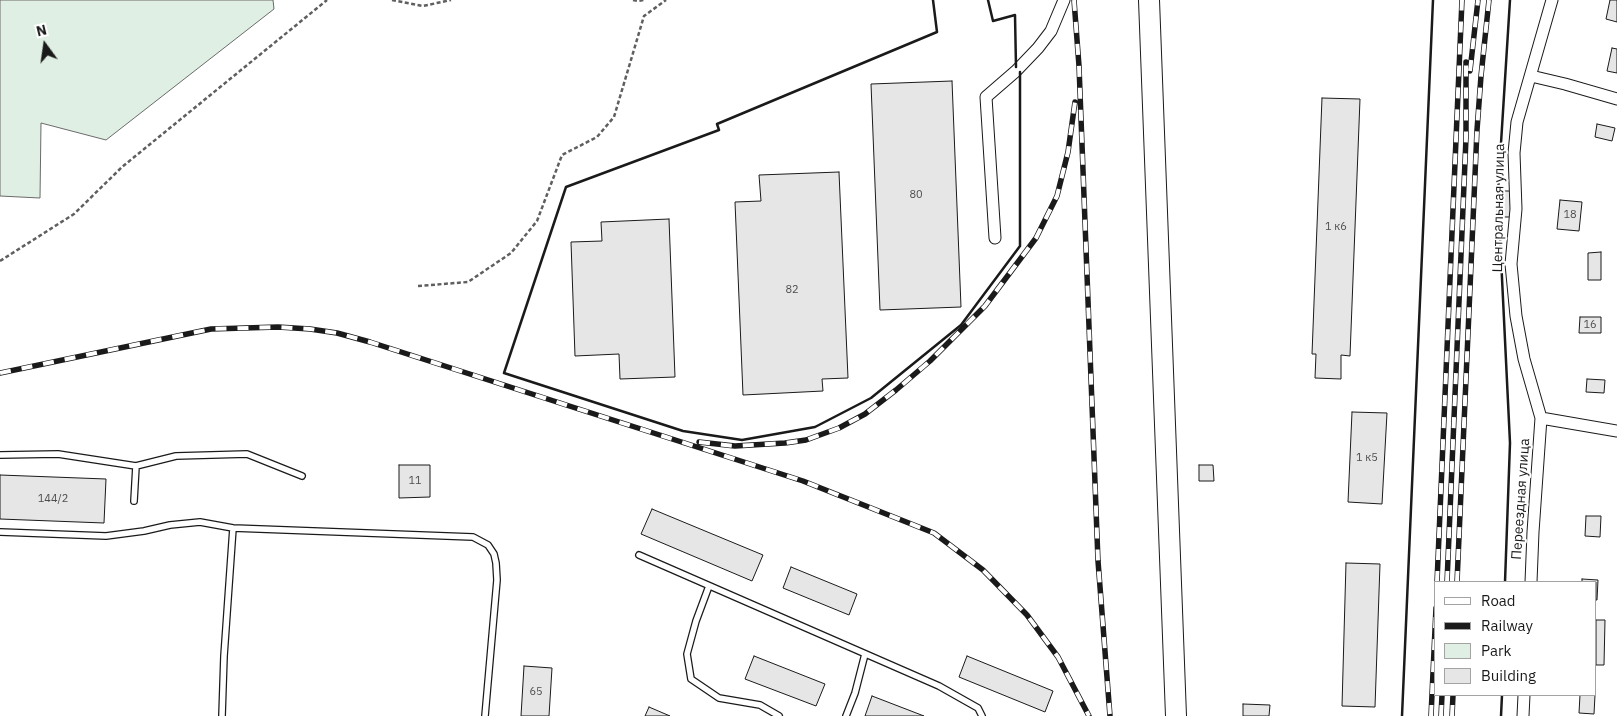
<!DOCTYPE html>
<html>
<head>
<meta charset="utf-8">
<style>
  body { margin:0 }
  #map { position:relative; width:1617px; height:716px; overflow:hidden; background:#fff; font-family:"IBM Plex Sans",sans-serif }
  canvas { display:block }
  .legend { position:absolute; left:1434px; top:581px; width:162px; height:115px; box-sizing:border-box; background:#fff; border:1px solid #a3a3a3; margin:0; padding:6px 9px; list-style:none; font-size:15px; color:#1a1a1a }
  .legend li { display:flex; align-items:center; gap:10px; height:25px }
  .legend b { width:25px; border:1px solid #a3a3a3 }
  .north { position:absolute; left:20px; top:20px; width:50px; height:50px; -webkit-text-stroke:4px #fff; paint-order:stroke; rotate:346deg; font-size:14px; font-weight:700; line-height:20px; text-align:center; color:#1a1a1a }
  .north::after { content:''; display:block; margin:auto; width:18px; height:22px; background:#1a1a1a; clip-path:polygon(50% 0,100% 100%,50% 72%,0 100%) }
</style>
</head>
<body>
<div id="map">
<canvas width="1617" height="716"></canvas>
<ul class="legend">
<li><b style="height:6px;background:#fff"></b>Road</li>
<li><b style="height:6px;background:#1a1a1a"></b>Railway</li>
<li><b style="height:14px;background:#e0efe3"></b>Park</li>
<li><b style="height:14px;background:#e6e6e6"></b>Building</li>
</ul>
<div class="north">N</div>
</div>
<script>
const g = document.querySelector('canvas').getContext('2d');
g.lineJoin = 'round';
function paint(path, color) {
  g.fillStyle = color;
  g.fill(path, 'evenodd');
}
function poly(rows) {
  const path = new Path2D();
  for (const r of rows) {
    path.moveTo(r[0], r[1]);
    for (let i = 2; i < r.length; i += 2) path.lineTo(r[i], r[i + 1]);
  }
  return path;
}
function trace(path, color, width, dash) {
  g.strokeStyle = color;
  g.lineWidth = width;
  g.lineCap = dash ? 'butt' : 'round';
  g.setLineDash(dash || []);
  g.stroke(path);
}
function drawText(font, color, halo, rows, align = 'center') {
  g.font = font + ' "IBM Plex Sans",sans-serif';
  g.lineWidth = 4;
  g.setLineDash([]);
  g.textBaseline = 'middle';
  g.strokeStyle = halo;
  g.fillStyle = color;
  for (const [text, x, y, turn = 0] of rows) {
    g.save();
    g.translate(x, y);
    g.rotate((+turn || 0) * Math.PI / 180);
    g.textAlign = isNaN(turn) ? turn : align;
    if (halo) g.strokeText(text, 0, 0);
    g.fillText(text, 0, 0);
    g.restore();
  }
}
const green = poly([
  [0,0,273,0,274,9,106,140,41,123,40,198,0,196,0,0]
]);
paint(green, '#e0efe3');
trace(green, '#6a6a6a', 1);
const building = poly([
  [1610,0,1617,0,1617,22,1606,19,1610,0],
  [1612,48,1617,49,1617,73,1607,71,1612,48],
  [952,81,961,307,880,310,871,84,952,81],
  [1322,98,1360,99,1350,356,1341,355,1341,379,1315,378,1316,354,1312,354,1322,98],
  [1597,124,1615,128,1612,141,1595,137,1597,124],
  [839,172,848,378,822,379,823,391,743,395,735,202,761,201,759,175,839,172],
  [1498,191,1512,191,1511,217,1497,217,1498,191],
  [1560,200,1582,202,1579,231,1557,229,1560,200],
  [669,219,675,377,620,379,619,354,575,356,571,242,602,241,601,222,669,219],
  [1601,252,1601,280,1588,280,1588,253,1601,252],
  [1580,317,1601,317,1601,333,1579,333,1580,317],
  [1587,379,1605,380,1604,393,1586,392,1587,379],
  [1352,412,1387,413,1382,504,1348,502,1352,412],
  [399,465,430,465,430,497,399,498,399,465],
  [1199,465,1213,465,1214,481,1199,481,1199,465],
  [0,475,106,479,104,523,0,519,0,475],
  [652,509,763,555,752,581,641,534,652,509],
  [1586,516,1601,516,1600,537,1585,536,1586,516],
  [1346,563,1380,564,1375,707,1342,706,1346,563],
  [791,567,857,594,849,615,783,588,791,567],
  [1582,579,1598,580,1597,600,1596,600,1596,582,1582,582,1582,579],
  [1596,620,1605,620,1604,665,1596,665,1596,620],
  [754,656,825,684,816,706,745,679,754,656],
  [967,656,1053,691,1045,712,959,677,967,656],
  [524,666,552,668,549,716,521,716,524,666],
  [1580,695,1595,695,1594,714,1579,713,1580,695],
  [872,696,924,716,865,716,872,696],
  [1243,704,1270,705,1269,716,1243,716,1243,704],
  [649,707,670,716,645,716,649,707]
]);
paint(building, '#e6e6e6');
trace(building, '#1a1a1a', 1);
const service = poly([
  [0,455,58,454,136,466,134,501],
  [136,466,176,456,247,454,302,476],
  [0,532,106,536,144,531,170,525,200,522,233,528,473,537,488,545,494,554,496,563,497,580,485,716],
  [639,555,939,686,978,708,982,716],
  [709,586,696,621,687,654,691,679,719,698,760,705,779,716],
  [222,716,224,656,233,528],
  [846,716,855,693,865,654]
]);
const minor = poly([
  [1531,76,1565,84,1617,99],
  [995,238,986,97,1016,71,1038,48,1051,31,1064,0],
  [1541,418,1617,431],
  [1531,582,1533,532,1541,418,1524,359,1516,316,1511,264,1516,209,1514,153,1517,122,1552,0],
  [1523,716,1524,695]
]);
const trunk = poly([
  [1149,0,1176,716]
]);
trace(service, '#1a1a1a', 8);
trace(minor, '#1a1a1a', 13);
trace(trunk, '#1a1a1a', 22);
trace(poly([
  [392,0,423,6,451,0],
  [633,0,638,1,644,0],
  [0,261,74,214,122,167,327,0],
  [418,286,468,282,511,253,537,221,562,155,597,137,614,117,644,16,666,0]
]), '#5f5f5f', 2.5, [4, 2.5]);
trace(service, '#fff', 5.5);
trace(minor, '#fff', 11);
trace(trunk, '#fff', 20);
const rail = poly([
  [1074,0,1079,66,1098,561,1110,716],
  [1470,71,1478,0],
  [0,373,211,329,278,327,310,329,337,333,370,342,803,481,934,533,983,570,1027,615,1058,657,1089,716],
  [699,442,735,446,785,443,806,440,839,428,865,414,896,390,930,361,985,306,1036,238,1057,196,1068,152,1075,102],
  [1437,582,1462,0],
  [1447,582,1466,138,1466,62],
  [1457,582,1477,130,1481,76,1489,0],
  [1431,716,1436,608],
  [1441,716,1442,695],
  [1452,716,1453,695]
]);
trace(rail, '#1a1a1a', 5.5);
trace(rail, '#fff', 4, [11]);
trace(poly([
  [933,0,937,32,717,124,719,130,566,187,504,373,683,431,742,440,815,427,871,398,961,325,1020,246,1020,72],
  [988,0,993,21,1015,15,1016,67],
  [1498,191,1510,0],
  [1497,217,1500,237,1510,443,1505,582],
  [1402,716,1433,0],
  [1501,716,1502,695]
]), '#1a1a1a', 2.5);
drawText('11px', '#4d4d4d', null, [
  ["80",916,195],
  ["18",1570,215],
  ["1 к6",1336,227],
  ["82",792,290],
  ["16",1590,325],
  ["1 к5",1367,458],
  ["11",415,481],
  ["144/2",53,499],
  ["65",536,692]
]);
drawText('14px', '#1a1a1a', '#fff', [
  ["Центральная улица",1499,208,-89],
  ["Переездная улица",1521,499,-86]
]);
</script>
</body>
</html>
